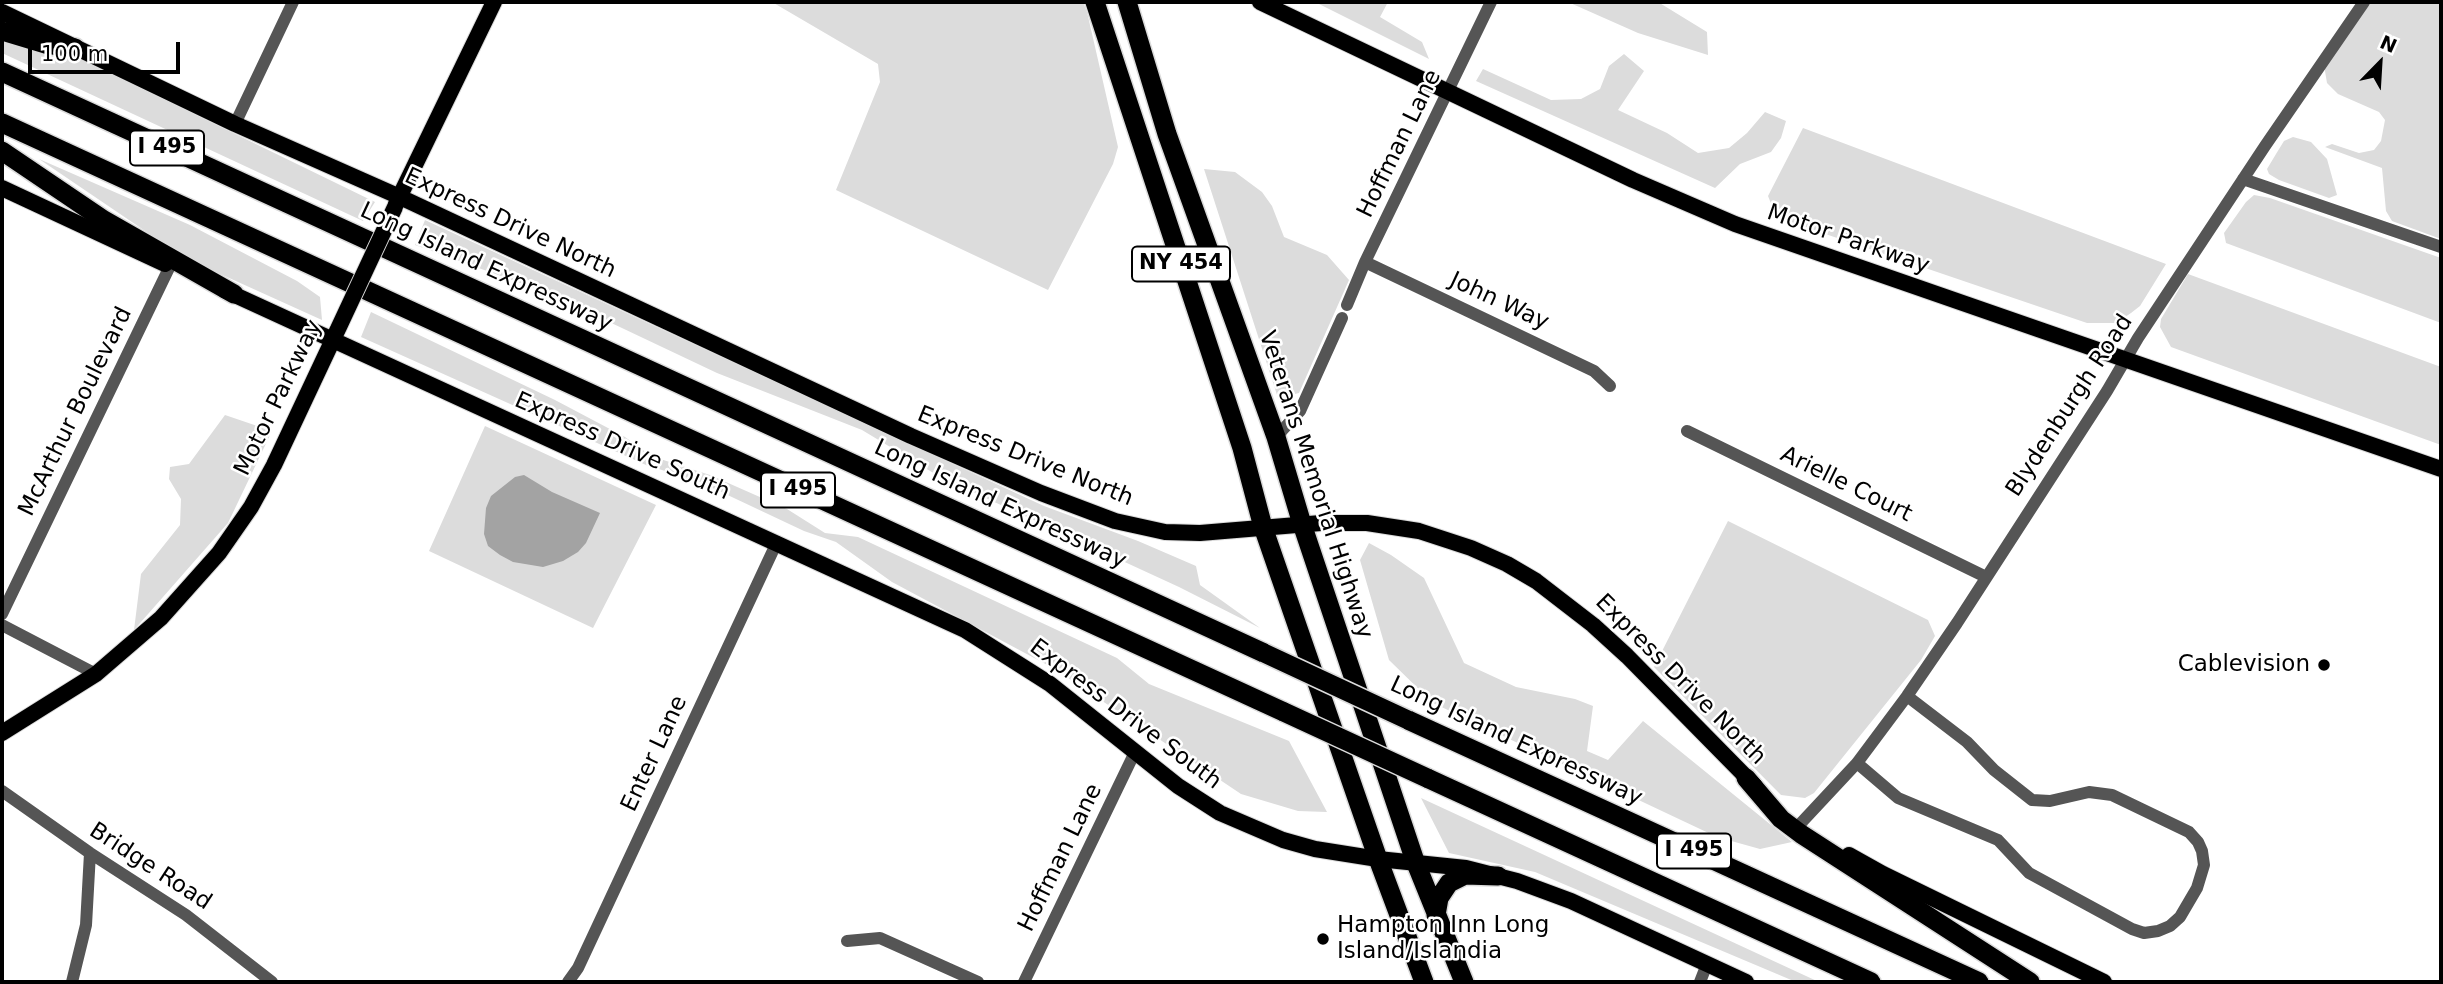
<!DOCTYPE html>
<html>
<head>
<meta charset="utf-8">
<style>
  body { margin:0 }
  #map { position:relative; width:2443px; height:984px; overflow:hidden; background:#fff; font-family:"DejaVu Sans",sans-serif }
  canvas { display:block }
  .frame { position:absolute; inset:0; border:4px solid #000; pointer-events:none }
  .north { position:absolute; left:2345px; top:28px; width:70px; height:70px; -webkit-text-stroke:5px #fff; paint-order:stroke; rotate:24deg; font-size:19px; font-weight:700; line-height:28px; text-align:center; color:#000 }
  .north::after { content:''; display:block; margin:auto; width:24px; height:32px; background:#000; clip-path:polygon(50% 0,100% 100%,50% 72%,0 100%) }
  .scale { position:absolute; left:28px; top:42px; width:152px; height:32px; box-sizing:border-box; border:4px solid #000; border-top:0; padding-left:9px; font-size:21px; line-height:24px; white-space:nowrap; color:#000; -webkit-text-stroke:5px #fff; paint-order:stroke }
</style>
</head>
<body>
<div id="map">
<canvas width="2443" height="984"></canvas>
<div class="frame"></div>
<div class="north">N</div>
<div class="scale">100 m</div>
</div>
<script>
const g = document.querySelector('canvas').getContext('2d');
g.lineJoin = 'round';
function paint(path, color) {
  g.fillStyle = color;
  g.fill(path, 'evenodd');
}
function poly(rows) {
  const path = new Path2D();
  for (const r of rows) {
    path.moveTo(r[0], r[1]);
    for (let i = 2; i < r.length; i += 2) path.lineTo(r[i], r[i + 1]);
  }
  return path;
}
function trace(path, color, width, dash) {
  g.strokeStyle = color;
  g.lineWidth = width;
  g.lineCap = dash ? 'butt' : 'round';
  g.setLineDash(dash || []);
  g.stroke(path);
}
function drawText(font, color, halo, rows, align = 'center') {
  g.font = font + ' "DejaVu Sans",sans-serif';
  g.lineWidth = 5;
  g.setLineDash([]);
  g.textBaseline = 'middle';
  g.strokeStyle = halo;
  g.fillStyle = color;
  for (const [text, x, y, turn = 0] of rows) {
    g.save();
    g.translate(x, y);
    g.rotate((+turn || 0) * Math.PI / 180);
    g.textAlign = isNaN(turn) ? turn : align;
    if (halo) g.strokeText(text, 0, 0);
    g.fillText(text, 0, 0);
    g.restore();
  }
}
paint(poly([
  [772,2,1083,2,1087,12,1118,147,1113,164,1048,290,836,190,880,82,878,64],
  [1315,2,1388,2,1380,17,1422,42,1429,59],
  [1568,2,1658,2,1707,32,1708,55,1638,33],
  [2368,2,2441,2,2441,239,2392,221,2386,211,2382,168,2325,147,2332,144,2359,153,2374,150,2381,141,2385,120,2379,112,2338,94,2327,83,2324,65],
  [2,38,69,53,375,202,363,221,2,53],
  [1624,54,1644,71,1618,110,1667,133,1698,153,1729,148,1747,133,1765,112,1786,121,1781,138,1771,152,1740,164,1715,188,1476,81,1483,69,1551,100,1581,99,1600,89,1609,66],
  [1803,128,2166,264,2140,306,2131,313,2116,323,2087,323,1796,224,1785,219,1772,206,1768,196],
  [2293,137,2311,142,2327,159,2337,195,2329,198,2279,180,2269,174,2267,169,2276,154,2284,141],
  [39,159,190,225,297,281,320,297,322,320,185,258],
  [1204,169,1235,172,1262,192,1272,206,1284,237,1327,255,1349,280,1299,393,1278,398],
  [2254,195,2270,198,2441,258,2441,323,2226,243,2224,233,2246,202],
  [425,220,1044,506,1138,541,1196,566,1200,585,1260,628,1179,587,940,477,862,430,717,373,548,293,415,245],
  [2188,274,2441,367,2441,445,2171,347,2160,327,2161,319],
  [371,312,555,400,625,437,651,456,710,475,787,509,825,533,858,537,1117,658,1149,684,1289,741,1327,812,1298,811,1241,794,1053,668,892,582,836,542,804,531,700,482,646,465,361,337],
  [225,415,272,431,228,523,134,630,141,574,180,525,181,499,169,479,170,467,189,464],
  [485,426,656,505,593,628,429,551],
  [1728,521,1928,620,1935,636,1921,660,1814,793,1805,798,1781,795,1654,667],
  [1369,543,1391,555,1424,578,1464,663,1516,687,1575,699,1593,706,1587,751,1608,760,1643,721,1792,842,1760,849,1717,837,1433,703,1389,660,1360,560],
  [1421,798,1819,982,1796,982,1535,872,1449,853]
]), '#dcdcdc');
paint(poly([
  [524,475,552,492,600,513,586,543,578,552,563,561,543,567,513,562,500,555,488,546,484,534,486,508,491,496,515,477]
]), '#a3a3a3');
const major = poly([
  [1260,2,1633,180,1735,224,2441,469],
  [2,12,235,124,400,197,911,436,1041,493,1115,521,1165,532,1200,533,1321,523,1367,523,1419,531,1471,548,1507,564,1536,581,1593,625,1627,656,1755,786],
  [2,188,165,264],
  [396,204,494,2],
  [224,290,965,630,1050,684,1178,786,1220,813,1283,840,1315,849,1378,859,1466,868,1517,881,1571,901,1746,982],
  [2,733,96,674,161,618,219,553,251,507,274,465,337,331],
  [1849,855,1883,874,2104,982]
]);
const highway = poly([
  [1095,2,1242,448,1263,527,1378,859,1424,982],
  [1127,2,1167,134,1276,437,1302,524,1415,861,1464,982],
  [2,31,45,44,75,48],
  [2,72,1264,653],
  [2,123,1284,712],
  [2,151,104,220,234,294],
  [1408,720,1979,982],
  [1427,778,1871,982],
  [1746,778,1781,819,1801,834,2030,982],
  [1436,915,1439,898,1449,883,1465,875,1498,876]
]);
trace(major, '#dbdbdb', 18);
trace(highway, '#dbdbdb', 22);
trace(poly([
  [235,124,293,2],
  [2243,179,2441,247],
  [1365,262,1594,371,1610,386],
  [1347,305,1365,262,1491,2],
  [1687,431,1986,577],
  [1276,437,1300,411,1342,318],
  [2,614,170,266],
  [2,625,96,674],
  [1857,763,1898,798,1998,840,2029,873,2132,929,2144,933,2158,931,2170,926,2180,917,2197,888,2204,865,2202,851,2198,842,2189,832,2112,795,2089,792,2050,801,2032,800,1994,770,1967,742,1907,696],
  [2,791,90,853,186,915,272,982],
  [1801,823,1857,763,1907,696,1957,623,2107,391,2138,338,2265,146,2364,2],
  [847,941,880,938,978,982],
  [72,982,86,925,90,853],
  [568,982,578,968,777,542],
  [1024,982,1135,752],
  [1700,982,1707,964]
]), '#555', 12);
trace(major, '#000', 16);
trace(highway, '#000', 19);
const majorBridge = poly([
  [338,329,395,207]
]);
const highwayBridge = poly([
  [1264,653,1408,720],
  [1284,712,1427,778]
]);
trace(majorBridge, '#dbdbdb', 18, []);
trace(highwayBridge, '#dbdbdb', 22, []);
trace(majorBridge, '#000', 16);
trace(highwayBridge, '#000', 19);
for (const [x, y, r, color] of [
  [2324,665,7,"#000"],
  [1323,939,7,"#000"]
]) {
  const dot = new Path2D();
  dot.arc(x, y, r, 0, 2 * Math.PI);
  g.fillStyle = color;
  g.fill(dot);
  trace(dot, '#fff', 2.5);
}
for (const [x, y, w] of [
  [167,148,74],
  [1181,264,98],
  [798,490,74],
  [1694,851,74]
]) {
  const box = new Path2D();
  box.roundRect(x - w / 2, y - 17.5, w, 35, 5);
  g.fillStyle = '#fff';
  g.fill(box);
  trace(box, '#000', 2);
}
drawText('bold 21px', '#000', null, [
  ["I 495",167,148],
  ["NY 454",1181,264],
  ["I 495",798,490],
  ["I 495",1694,851]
]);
drawText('23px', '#000', '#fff', [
  ["Hoffman Lane",1400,144,-64],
  ["Express Drive North",510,224,25],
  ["Motor Parkway",1848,240,19],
  ["Long Island Expressway",486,268,25],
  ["John Way",1499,302,25],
  ["Motor Parkway",279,398,-64],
  ["Blydenburgh Road",2070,406,-57],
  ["McArthur Boulevard",76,412,-64],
  ["Express Drive South",622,447,24],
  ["Express Drive North",1025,457,22],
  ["Veterans Memorial Highway",1315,485,72],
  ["Arielle Court",1846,485,26],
  ["Long Island Expressway",1000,505,25],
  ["Express Drive North",1680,680,45],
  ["Express Drive South",1125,715,37],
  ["Long Island Expressway",1516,742,25],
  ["Enter Lane",655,754,-65],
  ["Hoffman Lane",1061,858,-64],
  ["Bridge Road",150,867,33]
]);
drawText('23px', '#000', '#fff', [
  ["Cablevision",2310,665],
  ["Hampton Inn Long",1337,926,"left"],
  ["Island/Islandia",1337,952,"left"]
], 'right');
</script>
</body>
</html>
